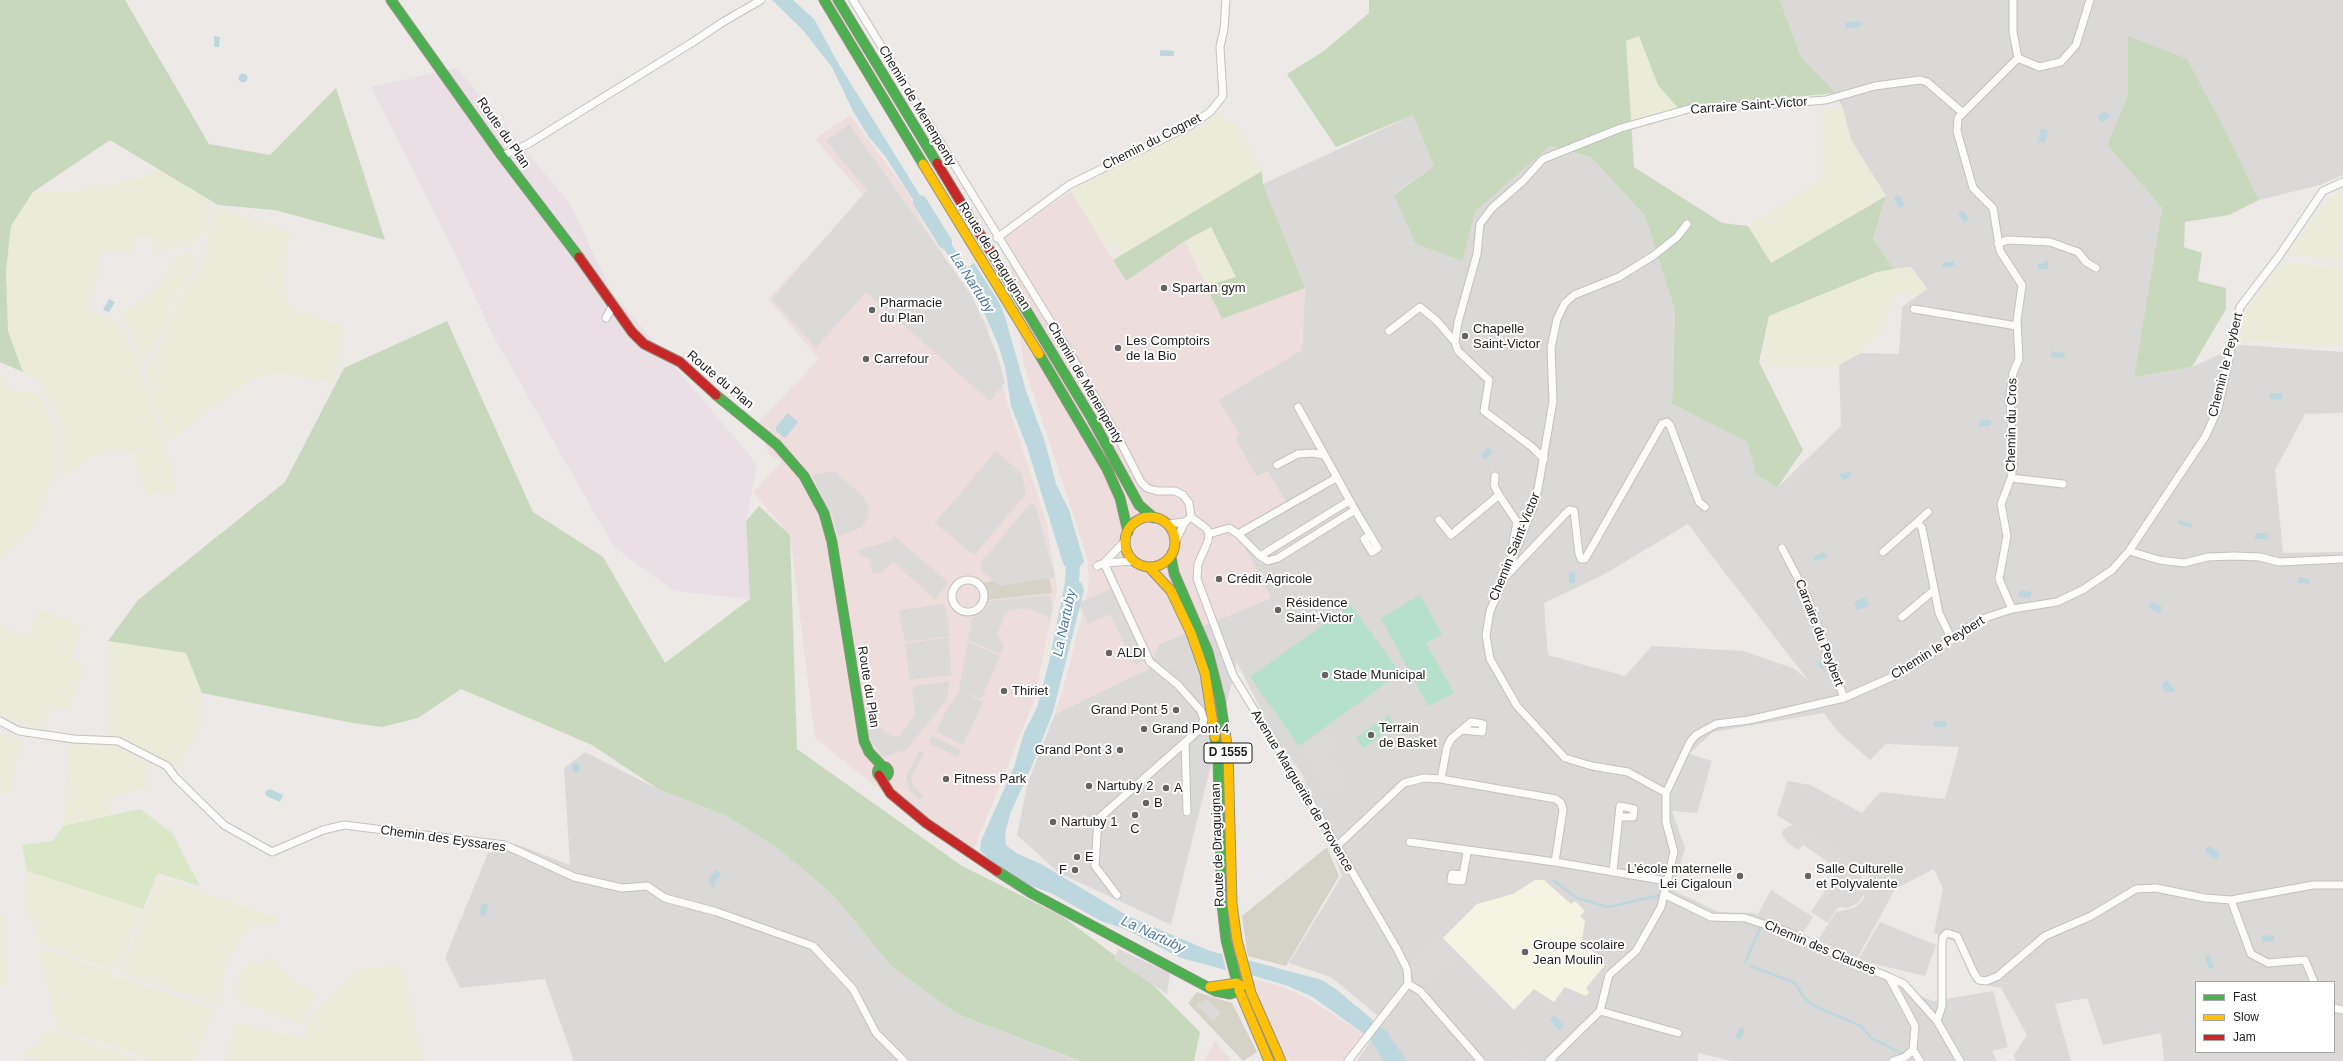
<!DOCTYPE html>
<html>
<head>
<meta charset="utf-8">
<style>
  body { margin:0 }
  #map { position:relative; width:2343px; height:1061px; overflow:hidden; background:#ece9e6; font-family:Arial,sans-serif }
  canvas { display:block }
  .legend { position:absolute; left:2195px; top:981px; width:140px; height:72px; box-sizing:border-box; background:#fff; border:1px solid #a5a5a5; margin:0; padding:5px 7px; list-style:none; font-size:12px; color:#1d1d1d }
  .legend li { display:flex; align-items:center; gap:8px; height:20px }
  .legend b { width:20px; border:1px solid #a5a5a5 }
</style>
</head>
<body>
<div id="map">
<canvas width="2343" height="1061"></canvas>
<ul class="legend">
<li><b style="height:5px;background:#4caf50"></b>Fast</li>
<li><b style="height:5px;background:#ffc107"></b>Slow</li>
<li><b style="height:5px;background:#c62828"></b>Jam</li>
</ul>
</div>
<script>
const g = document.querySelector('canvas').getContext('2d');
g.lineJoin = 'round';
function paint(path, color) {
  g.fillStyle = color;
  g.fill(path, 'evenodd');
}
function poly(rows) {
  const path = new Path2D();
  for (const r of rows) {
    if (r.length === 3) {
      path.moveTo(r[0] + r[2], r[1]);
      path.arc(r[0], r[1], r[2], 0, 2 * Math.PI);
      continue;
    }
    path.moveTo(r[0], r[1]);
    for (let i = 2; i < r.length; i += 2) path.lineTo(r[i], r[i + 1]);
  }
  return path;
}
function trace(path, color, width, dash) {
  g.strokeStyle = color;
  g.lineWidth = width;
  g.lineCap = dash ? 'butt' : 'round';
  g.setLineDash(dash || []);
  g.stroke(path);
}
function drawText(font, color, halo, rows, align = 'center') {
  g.font = font + ' Arial,sans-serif';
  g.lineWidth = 4;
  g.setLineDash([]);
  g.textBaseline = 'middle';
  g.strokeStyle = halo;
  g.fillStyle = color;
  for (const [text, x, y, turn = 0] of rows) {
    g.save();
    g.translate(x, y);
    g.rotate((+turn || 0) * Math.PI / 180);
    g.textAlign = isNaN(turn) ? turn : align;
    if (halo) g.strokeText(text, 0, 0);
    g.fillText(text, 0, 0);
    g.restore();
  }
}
paint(poly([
  [1780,0,2343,0,2343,175,2320,185,2259,200,2228,136,2128,37,2128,95,2107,145,2162,208,2134,377,2192,367,2240,345,2343,352,2343,413,2305,414,2275,470,2283,553,2343,552,2343,1061,2164,1061,2161,1033,2103,1045,2087,998,2055,1004,2071,1061,2016,1061,2014,1055,2027,1035,2001,988,1974,983,1955,942,1934,933,1943,889,1934,869,1895,889,1857,959,1818,940,1836,912,1854,908,1861,902,1865,896,1861,890,1870,875,1777,815,1788,781,1810,785,1862,813,1880,792,1945,799,1959,747,1886,744,1870,760,1838,732,1824,713,1713,732,1689,754,1712,761,1697,813,1672,811,1685,848,1673,890,1718,912,1755,913,1829,956,1933,1001,1993,991,2008,1047,1992,1051,1997,1061,1732,1061,1698,1053,1698,1061,1357,1061,1384,1021,1331,977,1289,963,1342,876,1302,774,1273,734,1237,662,1171,925,1059,873,1017,835,1028,782,1055,714,1150,668,1159,644,1271,598,1239,536,1268,471,1257,477,1235,439,1239,434,1218,400,1302,350,1305,288,1263,184,1413,115,1434,166,1394,194,1463,261,1475,212,1550,146,1591,157,1645,216,1675,311,1672,404,1747,442,1756,474,1777,488,1841,426,1839,365,1860,353,1899,354,1902,307,1927,289,1911,267,1894,269,1873,239,1886,196,1851,140,1843,109,1836,93,1801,57],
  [1688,524,1722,569,1808,680,1793,668,1743,651,1652,646,1625,676,1548,655,1544,603,1603,575],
  [2196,982,2334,982,2334,1052,2196,1052],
  [585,752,658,789,727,816,780,850,834,896,890,965,957,1014,1079,1061,574,1061,545,979,460,988,445,958,488,853,516,844,570,865,564,768],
  [1880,922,1936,945,1925,976,1858,960]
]), '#dbd9d7');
paint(poly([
  [850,115,906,190,925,227,964,285,987,325,1007,402,1047,524,1057,589,1034,701,973,851,892,799,815,738,790,535,753,492,782,462,769,454,759,422,819,359,768,299,864,196,815,139],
  [1071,191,1126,281,1185,241,1222,319,1305,288,1302,350,1218,400,1240,434,1235,439,1257,477,1268,471,1288,505,1239,536,1271,598,1159,644,1150,668,1055,714,1070,664,1089,585,1087,557,1024,365,1006,237],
  [1253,979,1277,985,1307,998,1365,1035,1343,1061,1291,1061,1281,1049,1267,1021],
  [1215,1041,1232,1061,1204,1061]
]), '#eddddc');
paint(poly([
  [457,68,570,204,611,291,757,464,746,521,750,599,674,591,614,547,493,335,451,245,371,87]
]), '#e9dfe5');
paint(poly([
  [1535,880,1544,880,1571,904,1575,901,1585,911,1580,916,1585,921,1582,939,1605,965,1586,988,1589,992,1586,996,1565,987,1554,1002,1534,989,1514,1010,1443,938,1477,904,1513,894]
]), '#f5f3e2');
paint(poly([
  [1048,571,1052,593,986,600,983,583],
  [1327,847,1339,876,1286,966,1248,956,1242,916],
  [1197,992,1232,1003,1257,1052,1243,1061,1188,1003]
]), '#d5d3c8');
paint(poly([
  [1639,36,1658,85,1678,108,1632,121,1626,41],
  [1843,109,1851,140,1886,196,1771,263,1748,226,1823,178,1821,110],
  [1219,111,1231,124,1237,124,1262,171,1121,255,1114,242,1105,247,1071,191,1145,151,1203,126],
  [179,158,210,204,206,232,186,247,155,251,153,237,131,239,132,252,100,251,96,286,88,308,120,324,137,359,166,447,177,490,146,496,134,454,105,449,61,477,60,424,39,380,23,372,8,331,6,271,11,226,33,192,81,191,143,177],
  [2343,192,2343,240,2339,242,2343,250,2343,261,2287,254,2329,198],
  [214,207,290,232,283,279,291,310,344,326,335,384,282,373,250,379,167,443,148,385,146,368,170,323,178,297,203,265],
  [1211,227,1237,278,1206,286,1185,241],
  [191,251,196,257,196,266,175,297,164,329,146,360,141,360,122,313,157,288,173,259],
  [2282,262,2343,268,2343,346,2239,341,2245,311],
  [1911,267,1927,289,1913,296,1904,290,1890,305,1881,333,1869,342,1860,353,1839,365,1764,365,1769,316,1877,272],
  [0,374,12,390,40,394,53,427,54,474,37,523,0,561],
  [39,608,82,626,72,658,85,665,69,709,51,705,43,731,7,718,0,718,0,626,28,637],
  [108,641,186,653,202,693,202,724,178,768,120,736,108,736],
  [6,734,22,742,10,793,0,793,0,736],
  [70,744,114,745,148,764,146,788,110,798,109,816,63,826],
  [27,871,143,909,117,970,42,945,25,906],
  [160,877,279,918,275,924,254,924,238,941,225,969,221,1005,121,972],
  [0,916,5,916,8,985,0,985],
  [38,949,112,971,113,980,121,977,215,1010,192,1061,153,1061,58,1029],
  [272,957,290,978,316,994,302,1024,235,1000,241,968],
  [403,965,422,1061,226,1061,235,1023,302,1038,313,1015,329,997,358,969],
  [49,1030,142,1061,39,1061,23,1056]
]), '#ebebda');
paint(poly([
  [140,809,172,833,200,886,158,873,143,909,27,871,22,845,53,841,63,826]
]), '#d9e7c7');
paint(poly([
  [0,0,125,0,209,144,270,155,336,88,385,240,275,210,218,205,110,140,33,192,11,226,6,271,8,331,23,372,0,362],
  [1369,0,1780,0,1801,57,1836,93,1678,108,1658,85,1639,36,1626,41,1634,167,1722,223,1748,226,1771,263,1886,196,1873,239,1894,269,1877,272,1769,316,1759,362,1803,450,1777,488,1756,474,1747,442,1672,404,1675,311,1645,216,1591,157,1550,146,1475,212,1463,261,1416,244,1394,195,1434,166,1413,115,1336,147,1287,74,1324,51,1369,13],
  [2128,36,2187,59,2228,136,2259,200,2229,215,2185,222,2184,247,2202,253,2198,281,2226,288,2226,309,2192,367,2134,377,2162,208,2107,145,2128,95],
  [1262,171,1263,184,1305,288,1222,319,1206,286,1236,277,1211,227,1185,241,1126,281,1113,260],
  [447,321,533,512,603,557,665,663,750,599,746,521,759,506,790,535,797,749,962,866,1062,916,1149,981,1200,1032,1194,1061,1080,1061,957,1014,890,965,834,896,780,850,727,816,658,789,592,745,461,689,418,718,382,727,353,723,202,693,186,653,108,641,138,600,285,482,344,368]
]), '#c8d8bd');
paint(poly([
  [1420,595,1442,634,1426,643,1454,693,1428,706,1381,618],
  [1351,605,1400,673,1299,746,1250,677],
  [1388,715,1395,725,1390,728,1384,719],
  [1378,722,1386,732,1363,748,1356,738]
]), '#b4e0cc');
paint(poly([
  [849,124,972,296,997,354,1005,382,990,401,866,292,816,348,772,299,867,190,826,141],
  [996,451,1022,474,1026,494,974,555,935,523],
  [834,471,862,496,869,507,866,521,861,528,838,536,833,517,812,475],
  [1031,503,1036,508,1055,577,1000,586,981,570,982,561],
  [894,536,948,582,935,600,893,561,881,573,873,574,870,559,860,555,858,550,888,542],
  [1111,589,1146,660,1135,665,1110,614,1088,624,1080,606,1081,602],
  [1050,595,1052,607,1051,618,1027,608,1010,610,1005,614,997,634,1004,646,1000,654,968,640,972,619,987,608,986,601],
  [944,604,950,636,905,642,899,610],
  [949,637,951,675,910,680,905,644],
  [968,642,1000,656,981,699,959,690],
  [950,681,946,701,906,750,884,757,872,743,863,722,871,721,893,737,900,736,915,714,912,692,914,686],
  [960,691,983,702,963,745,936,732,946,711],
  [1330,731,1338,744,1326,755,1345,782,1329,795,1305,753,1306,748],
  [932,736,961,750,958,757,928,743],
  [920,750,924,753,911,777,913,786,923,796,919,800,909,789,906,777],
  [1789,826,1797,826,1860,866,1864,894,1858,903,1848,908,1838,907,1828,923,1811,912,1839,869,1803,845,1798,850,1789,844,1782,835,1783,830],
  [1561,841,1612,848,1609,868,1564,861,1559,856],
  [1771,890,1813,917,1802,934,1757,916],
  [1436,937,1456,958,1422,987,1412,975,1411,959],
  [1118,949,1170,973,1167,994,1114,959],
  [1206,999,1221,1013,1213,1021,1196,1005],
  [1531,1050,1533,1052,1523,1061,1513,1061,1522,1051,1526,1054]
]), '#dcdad9');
paint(poly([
  [772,0,793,0,814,19,838,63,931,213,928,223,885,156,868,136,853,111,832,67,802,29],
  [1860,21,1862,24,1860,27,1846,28,1845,22],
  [214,36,220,37,219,47,214,47],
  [1160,50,1174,51,1174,56,1160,56],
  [243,78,4.5],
  [2106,111,2111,116,2101,123,2098,116],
  [2041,128,2048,130,2045,143,2038,141],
  [1896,195,1901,197,1904,205,1899,208,1894,199],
  [1960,211,1963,211,1969,219,1965,223,1958,214],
  [936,221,967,268,974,263,1000,304,1005,317,1026,391,1045,442,1056,484,1069,510,1084,562,1080,566,1064,566,1027,447,1011,406,1005,367,998,344,985,315,968,284,933,233],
  [1954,261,1955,266,1943,268,1942,263],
  [2045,261,2048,261,2048,269,2038,269,2038,264,2043,264],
  [109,299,115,302,109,312,103,310],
  [2051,351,2065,353,2065,356,2062,358,2051,357],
  [2272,393,2282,393,2282,399,2272,400,2269,397],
  [788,413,798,422,785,438,776,431,776,427],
  [1991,420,1991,425,1979,427,1979,421],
  [1488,447,1493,451,1485,460,1481,456],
  [1850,471,1852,475,1843,481,1839,474],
  [2179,520,2192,524,2192,528,2178,524],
  [2256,533,2268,533,2268,539,2256,539,2254,537],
  [1824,552,1827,557,1815,562,1813,557],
  [1575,571,1575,583,1569,583,1569,572],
  [2299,577,2310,579,2309,584,2298,583],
  [1081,582,1084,590,1053,712,1031,768,1010,814,1005,834,1006,845,1016,853,1041,864,1128,916,1210,951,1222,954,1226,970,1181,958,1125,929,1101,921,1051,893,1029,885,991,861,980,850,981,841,1014,767,1024,733,1037,708,1049,662,1065,583],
  [2021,590,2031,592,2031,598,2020,597,2018,594],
  [1866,597,1869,606,1857,610,1854,602],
  [2152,601,2162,607,2160,613,2148,608],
  [1823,664,4.5],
  [2168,680,2169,684,2175,689,2173,692,2167,692,2163,689,2162,684],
  [1935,721,1946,722,1946,727,1935,727,1933,724],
  [576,768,4.5],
  [270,789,283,795,280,802,266,796,265,792],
  [2210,846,2220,855,2216,860,2206,852,2206,848],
  [715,870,720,873,721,875,716,880,714,888,711,887,712,882,708,881],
  [482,903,488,905,485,917,479,913],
  [2274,935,2274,941,2262,942,2262,936],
  [2210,956,2214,968,2209,969,2205,957],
  [1247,960,1322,980,1337,990,1374,1021,1364,1034,1313,997,1288,986,1251,975],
  [1554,1015,1564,1025,1559,1030,1550,1020],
  [1380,1027,1388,1032,1392,1040,1407,1061,1384,1061,1370,1039],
  [1740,1027,1745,1030,1740,1040,1735,1037]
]), '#bcd7dd');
trace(poly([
  [1553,880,1577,898,1609,907,1660,895],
  [1745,962,1760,929],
  [1751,966,1795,983,1803,996,1812,1005,1861,1026,1871,1038,1903,1054]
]), '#bcd7dd', 2.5);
trace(poly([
  [920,202,945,242],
  [1069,548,1073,565,1071,600]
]), '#bcd7dd', 14);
const street = poly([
  [853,0,1070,353,1120,441,1141,482,1147,488,1157,491,1175,491,1183,495,1189,503,1191,517],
  [2013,0,2013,32,2018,58],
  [502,156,528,144,693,42,723,22,761,0],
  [997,238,1069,185,1191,125,1210,112,1223,96,1220,47,1224,29,1226,0],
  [1998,244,2007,240,2050,242,2078,252,2086,262,2096,268],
  [1914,309,2017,326],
  [606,318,613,305],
  [1389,331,1420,307,1437,321,1455,342],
  [1298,407,1355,510],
  [1544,459,1532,447,1484,411,1489,380,1458,351,1455,342,1458,322,1477,254,1480,224,1492,208,1523,181,1543,159,1621,128,1692,108,1707,109,1826,100,1875,86,1920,80,1927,82,1963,113],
  [1277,465,1298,454,1313,453,1324,455],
  [1495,476,1494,485,1499,495],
  [2011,478,2063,484],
  [1439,520,1451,535,1499,495,1517,522,1511,555],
  [1917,522,1928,512],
  [1167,524,1185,522,1191,517,1207,529,1209,534,1208,541,1198,564,1197,579,1233,675,1337,846,1397,949,1407,969,1408,984,1348,1061],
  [1209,534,1229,528,1238,534,1260,556,1268,561,1278,558,1355,510,1370,535,1378,548,1372,552,1364,539,1370,535],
  [1238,534,1336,478],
  [1175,542,1185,522],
  [1782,548,1806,594,1844,698],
  [2129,551,2159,560,2184,563,2208,557,2234,556,2260,557,2279,562,2343,559],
  [1883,552,1917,522,1922,528,1939,613,1952,640],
  [1260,556,1349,501],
  [1104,563,1150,662,1178,685,1201,711,1204,720,1199,730,1098,819,1095,866,1117,895],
  [1104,563,1134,561],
  [1097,566,1104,563,1126,540],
  [1507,575,1569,510,1574,511,1579,554,1581,559,1585,559,1662,424,1667,422,1670,425,1699,502,1705,507],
  [968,596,16],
  [2012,609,1999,579,2007,536,2001,504,2011,478,2013,467,2010,394,2013,373,2019,359,2017,321,2022,285,2000,251,1993,208,1973,188,1957,131,1958,118,2018,58,2039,67,2061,62,2076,45,2090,0],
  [1902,617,1933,591],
  [0,721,19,731,32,733,74,739,118,741,167,766,175,777,224,825,272,852,323,830,344,825,505,845,574,877,622,888,647,886,665,898,717,912,813,946,853,989,876,1033,904,1061],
  [1185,742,1187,812],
  [1441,779,1447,747,1451,739,1471,722,1483,724,1482,732,1462,730],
  [1666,793,1628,772,1592,766,1565,758,1517,706,1490,659,1486,635,1490,611,1510,565,1533,507,1538,489,1553,401,1551,348,1557,319,1565,303,1574,295,1619,277,1653,256,1677,237,1687,224],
  [1410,842,1555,862],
  [1337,846,1404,783,1424,778,1441,779,1556,799,1561,803,1563,810,1555,862,1667,881],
  [1613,871,1620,806,1634,809,1633,817,1620,817],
  [1463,875,1452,874,1451,880,1462,881,1463,875,1467,853,1467,850],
  [1664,894,1711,917,1745,918,1788,932,1836,955,1889,977,1915,1026,1913,1050,1920,1061],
  [2231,900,2251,954,2268,963,2305,960,2314,982],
  [1889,977,1904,984,1937,1021,1942,1006,1942,943,1943,937,1947,933,1957,936,1975,975,1979,980,1986,981,1998,976,2045,936,2091,916,2136,889,2156,888,2205,898,2231,900,2313,885,2343,885],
  [1408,984,1420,991,1481,1061],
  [2334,1008,2343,1010],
  [1600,1011,1678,1033],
  [1937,1021,1960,1061],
  [1549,1061,1600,1011,1609,975,1636,951,1661,907,1674,852,1666,822,1666,793,1690,742,1696,735,1716,724,1749,720,1844,698,1892,677,1922,660,1970,626,1988,617,2012,609,2057,602,2084,589,2112,570,2129,551,2205,437,2218,409,2240,307,2279,256,2323,191,2343,182],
  [1893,1061,1905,1057,1913,1050]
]);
const fast = poly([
  [391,0,502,156,579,257],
  [824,0,923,164],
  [838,0,937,163],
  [1000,267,1092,419,1139,505,1154,518],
  [1039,354,1107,469,1120,498,1128,532],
  [716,395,777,445,804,476,824,513,832,542,864,741,869,752,882,766],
  [1171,557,1174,573,1208,652,1220,699,1225,732],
  [1215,737,1218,760,1222,905,1226,940,1239,990],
  [883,772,5.5],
  [997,871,1033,894,1215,991,1230,994,1239,991,1244,986]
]);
const slow = poly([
  [923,164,1039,354],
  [1150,542,25],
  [1149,567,1171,591,1191,633,1205,673,1215,737],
  [1225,732,1228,751,1232,904,1237,940,1251,993,1281,1061],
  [1210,987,1237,983,1242,986],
  [1239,990,1269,1061]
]);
const jam = poly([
  [937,163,1000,267],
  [579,257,632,332,644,344,680,362,716,395],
  [879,775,890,793,926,823,997,871]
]);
trace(street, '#c3c1c0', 9);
trace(fast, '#939380', 11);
trace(slow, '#939380', 11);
trace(jam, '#939380', 11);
trace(street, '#fcfcfb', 7);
trace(fast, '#4caf50', 9);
trace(slow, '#ffc107', 9);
trace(jam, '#c62828', 9);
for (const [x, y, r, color] of [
  [1164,288,4,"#656463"],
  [872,310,4,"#656463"],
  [1465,336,4,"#656463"],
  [1118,348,4,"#656463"],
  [866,359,4,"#656463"],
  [1219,579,4,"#656463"],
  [1278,610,4,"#656463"],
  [1109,653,4,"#656463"],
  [1325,675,4,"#656463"],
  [1004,691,4,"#656463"],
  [1176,710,4,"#656463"],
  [1144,729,4,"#656463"],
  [1371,735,4,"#656463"],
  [1120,750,4,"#656463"],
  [946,779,4,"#656463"],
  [1089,786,4,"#656463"],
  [1166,788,4,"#656463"],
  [1146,803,4,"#656463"],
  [1135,815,4,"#656463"],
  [1053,822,4,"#656463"],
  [1077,857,4,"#656463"],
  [1075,870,4,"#656463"],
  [1740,876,4,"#656463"],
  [1808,876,4,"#656463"],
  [1525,952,4,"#656463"]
]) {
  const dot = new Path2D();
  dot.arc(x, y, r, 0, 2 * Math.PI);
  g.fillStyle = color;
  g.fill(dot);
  trace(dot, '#fff', 1.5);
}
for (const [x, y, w] of [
  [1228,753,48]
]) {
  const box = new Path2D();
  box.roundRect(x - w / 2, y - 10, w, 20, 3);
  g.fillStyle = '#fff';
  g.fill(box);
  trace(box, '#1d1d1d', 1);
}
drawText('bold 12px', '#1d1d1d', null, [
  ["D 1555",1228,753]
]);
drawText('13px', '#1d1d1d', '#fff', [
  ["Chemin de Menenpenty",917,106,59],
  ["Carraire Saint-Victor",1749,106,-4],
  ["Route du Plan",503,133,55],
  ["Chemin du Cognet",1152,142,-27],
  ["Route de Draguignan",994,256,58],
  ["Chemin le Peybert",2226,365,-76],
  ["Route du Plan",720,380,40],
  ["Chemin de Menenpenty",1085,383,60],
  ["Chemin du Cros",2012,425,-89],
  ["Chemin Saint-Victor",1515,547,-68],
  ["Carraire du Peybert",1819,633,69],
  ["Chemin le Peybert",1938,648,-32],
  ["Route du Plan",868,687,81],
  ["Avenue Marguerite de Provence",1302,791,59],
  ["Chemin des Eyssares",443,839,8],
  ["Route de Draguignan",1218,845,-92],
  ["Chemin des Clauses",1820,948,23]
]);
drawText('13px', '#1d1d1d', '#fff', [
  ["Spartan gym",1172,288],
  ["Pharmacie",880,303],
  ["du Plan",880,318],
  ["Chapelle",1473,329],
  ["Saint-Victor",1473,344],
  ["Les Comptoirs",1126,341],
  ["de la Bio",1126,356],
  ["Carrefour",874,359],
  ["Crédit Agricole",1227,579],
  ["Résidence",1286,603],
  ["Saint-Victor",1286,618],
  ["ALDI",1117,653],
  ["Stade Municipal",1333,675],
  ["Thiriet",1012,691],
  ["Grand Pont 5",1168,710,"right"],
  ["Terrain",1379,728],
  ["de Basket",1379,743],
  ["Grand Pont 4",1152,729],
  ["Grand Pont 3",1112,750,"right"],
  ["Fitness Park",954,779],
  ["Nartuby 2",1097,786],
  ["A",1174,788],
  ["B",1154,803],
  ["Nartuby 1",1061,822],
  ["C",1135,829,"center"],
  ["E",1085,857],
  ["L’école maternelle",1732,869,"right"],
  ["Lei Cigaloun",1732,884,"right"],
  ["Salle Culturelle",1816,869],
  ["et Polyvalente",1816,884],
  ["F",1067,870,"right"],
  ["Groupe scolaire",1533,945],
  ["Jean Moulin",1533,960]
], 'left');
drawText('italic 14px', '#4d79a0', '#fff', [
  ["La Nartuby",972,283,57],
  ["La Nartuby",1065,623,-78],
  ["La Nartuby",1153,935,25]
]);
</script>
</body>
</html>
